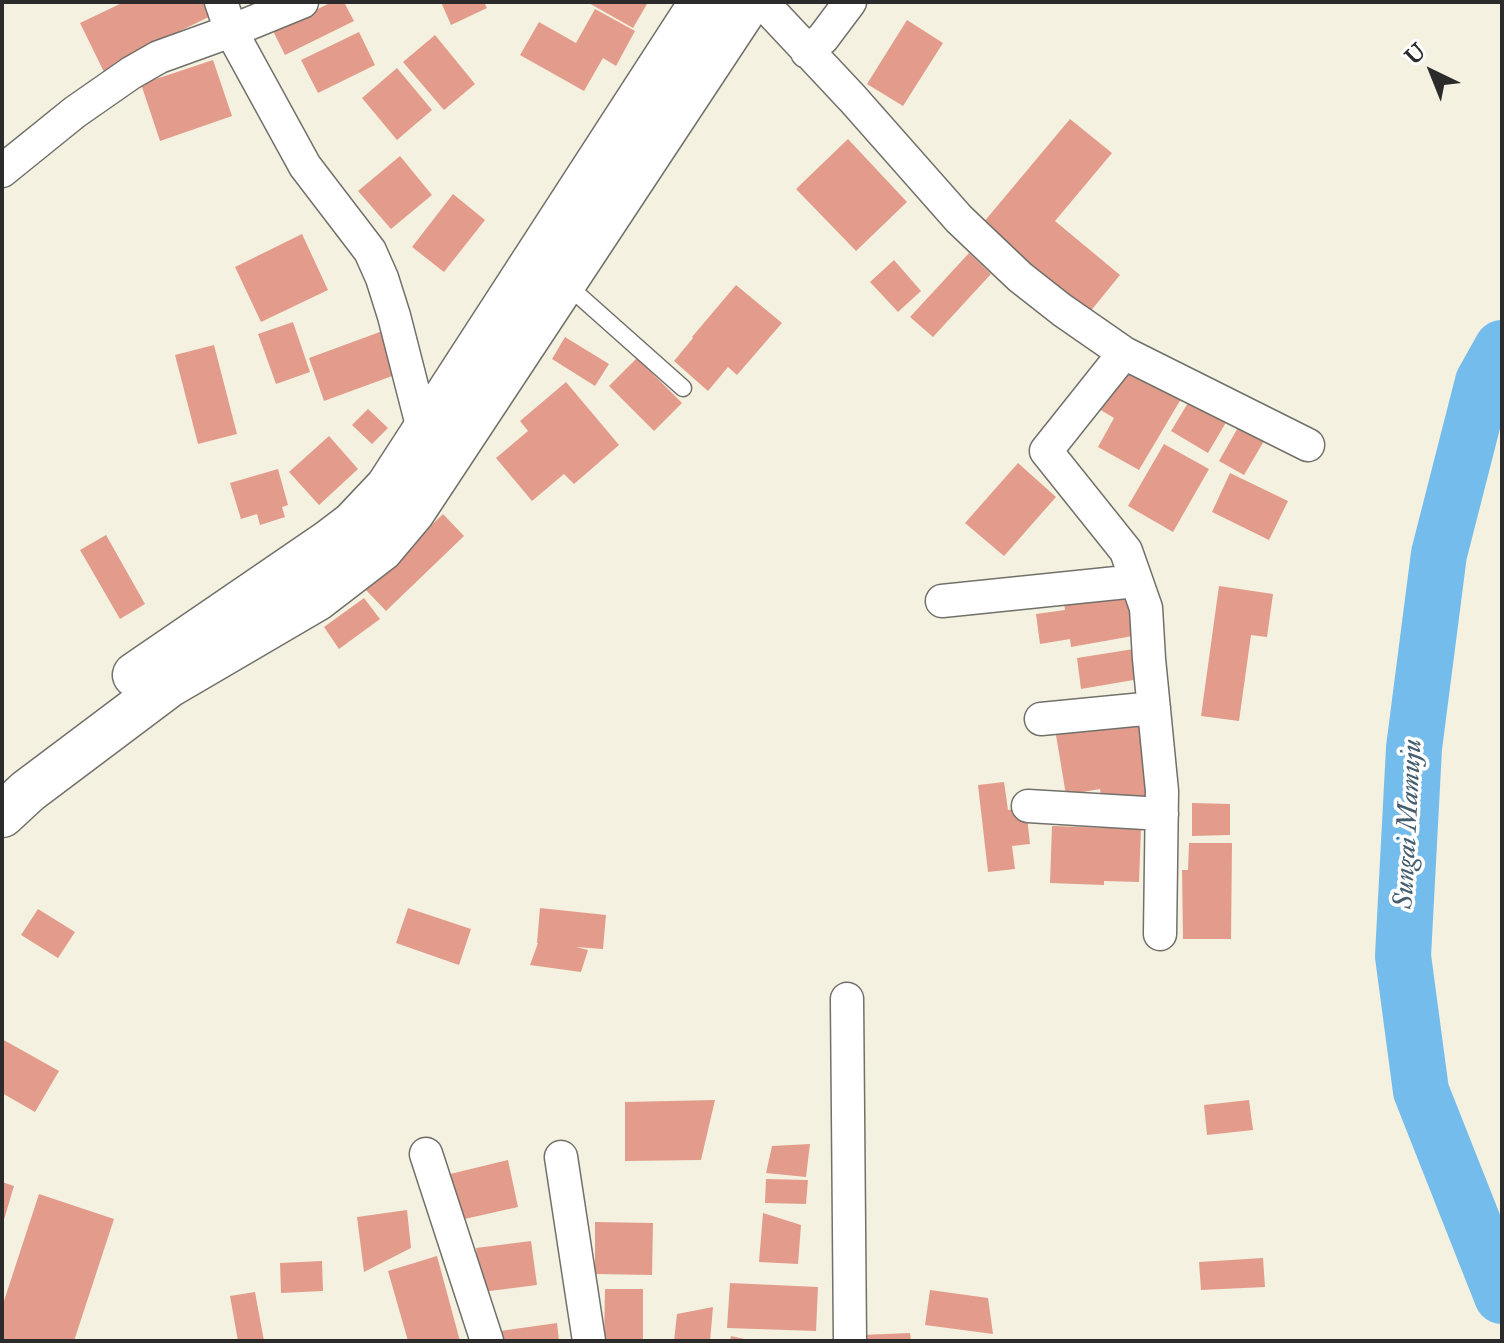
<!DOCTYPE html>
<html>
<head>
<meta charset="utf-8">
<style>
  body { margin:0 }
  #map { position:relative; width:1504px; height:1343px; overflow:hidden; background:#f4f1e0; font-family:"IM FELL Double Pica",serif }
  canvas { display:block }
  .frame { position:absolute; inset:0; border:4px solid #2b2b2b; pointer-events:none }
  .north { position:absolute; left:1392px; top:32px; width:80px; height:80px; -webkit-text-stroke:6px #fff; paint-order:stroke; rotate:317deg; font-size:22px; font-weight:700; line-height:32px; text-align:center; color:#2b2b2b }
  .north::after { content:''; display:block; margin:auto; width:28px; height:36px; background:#2b2b2b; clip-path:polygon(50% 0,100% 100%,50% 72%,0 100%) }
</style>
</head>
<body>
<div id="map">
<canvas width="1504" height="1343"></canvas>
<div class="frame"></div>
<div class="north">U</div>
</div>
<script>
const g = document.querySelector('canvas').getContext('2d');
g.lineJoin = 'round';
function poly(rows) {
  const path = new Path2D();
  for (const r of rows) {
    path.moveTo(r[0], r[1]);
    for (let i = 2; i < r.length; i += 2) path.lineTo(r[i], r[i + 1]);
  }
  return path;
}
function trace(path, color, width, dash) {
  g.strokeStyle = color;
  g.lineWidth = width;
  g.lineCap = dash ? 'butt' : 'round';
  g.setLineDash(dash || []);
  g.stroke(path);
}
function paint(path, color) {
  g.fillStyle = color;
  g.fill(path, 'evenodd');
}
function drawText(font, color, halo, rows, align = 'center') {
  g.font = font + ' "IM FELL Double Pica",serif';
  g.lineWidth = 7;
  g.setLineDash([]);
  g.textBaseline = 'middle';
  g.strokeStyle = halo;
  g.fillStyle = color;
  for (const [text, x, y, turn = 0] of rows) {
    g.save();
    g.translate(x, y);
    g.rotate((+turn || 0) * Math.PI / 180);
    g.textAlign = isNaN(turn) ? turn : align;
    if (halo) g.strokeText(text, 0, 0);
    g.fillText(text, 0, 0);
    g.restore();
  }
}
trace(poly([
  [1502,348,1483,382,1439,554,1414,748,1403,956,1421,1091,1502,1296]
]), '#73bcec', 56);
paint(poly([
  [124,2,209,2,215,14,145,48,104,72,80,23],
  [332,2,344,2,354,21,285,55,273,31],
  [441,2,484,2,487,8,451,25],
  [587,2,643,2,647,4,633,28],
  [595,9,635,31,616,66,603,58,584,91,520,55,539,22,576,43],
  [907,20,943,43,903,106,867,84],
  [359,32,375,65,318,93,301,60],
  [435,35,475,84,444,110,403,62],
  [213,60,232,116,160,141,141,84],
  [397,68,432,110,397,140,362,98],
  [1070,119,1112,153,1055,221,1120,275,1085,318,978,229],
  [848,139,907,202,856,251,796,189],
  [400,156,432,195,391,229,358,191],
  [453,194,485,220,444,272,412,247],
  [302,234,328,290,261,322,235,267],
  [969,253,991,274,933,337,910,317],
  [894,260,921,291,898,312,870,282],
  [736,285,782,323,737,375,728,367,708,391,674,361,693,338,692,337],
  [293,322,310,372,276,384,258,334],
  [388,329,403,372,324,401,309,358],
  [565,337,609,364,595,386,552,359],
  [214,345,237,434,198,444,175,355],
  [637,358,682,403,654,431,609,386],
  [1124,366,1181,399,1139,470,1098,447,1114,418,1099,409],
  [566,382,619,445,574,484,564,474,532,501,496,458,528,431,520,421],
  [1194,393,1231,414,1208,453,1171,431],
  [368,409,388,428,372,444,352,425],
  [1244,417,1270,431,1244,475,1219,461],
  [329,436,358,469,319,505,289,472],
  [1164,444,1209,469,1173,532,1128,506],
  [1018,463,1056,497,1004,556,965,523],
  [278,469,288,505,282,507,285,517,260,525,257,514,241,519,230,483],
  [1230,473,1288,501,1269,540,1212,512],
  [443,514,464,536,386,611,365,589],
  [106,535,145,604,120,619,80,550],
  [1124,581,1133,636,1071,647,1070,639,1040,644,1036,614,1065,610,1062,591],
  [1219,586,1273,594,1267,637,1251,635,1239,721,1201,716],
  [364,598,380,619,339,649,324,627],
  [1140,648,1145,678,1081,689,1077,658],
  [1146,714,1154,799,1103,807,1100,789,1066,795,1055,729],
  [1004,782,1008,810,1026,808,1030,844,1012,846,1015,869,988,872,978,785],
  [1192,803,1230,804,1230,835,1192,836],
  [1052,826,1141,829,1139,882,1104,881,1104,885,1050,883],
  [1189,843,1232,843,1231,939,1183,939,1182,870,1188,870],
  [408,908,471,929,459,965,396,943],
  [540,908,606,915,603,949,576,947,588,950,581,972,530,965,538,943,537,943],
  [38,909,75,932,58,958,21,935],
  [2,1039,59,1071,35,1112,2,1093],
  [715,1100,701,1160,625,1161,625,1102],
  [1249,1100,1253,1130,1207,1135,1204,1105],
  [810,1144,806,1177,766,1173,772,1146],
  [508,1160,518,1207,460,1220,450,1174],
  [766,1179,808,1180,806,1204,765,1203],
  [2,1182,14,1186,3,1223,2,1223],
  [39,1194,114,1219,74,1341,2,1341,2,1307],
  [407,1210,411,1248,364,1272,357,1217],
  [763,1213,801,1225,798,1264,759,1262],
  [595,1222,653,1223,652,1275,595,1274],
  [531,1241,537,1285,482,1292,476,1248],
  [437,1256,460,1341,408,1341,388,1271],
  [1263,1258,1265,1287,1201,1290,1199,1262],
  [322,1261,323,1291,281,1293,280,1263],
  [730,1283,818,1287,816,1331,727,1328],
  [605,1289,643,1289,643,1341,604,1341],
  [930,1290,988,1298,993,1334,925,1325],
  [255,1292,264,1341,238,1341,230,1296],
  [713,1307,710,1341,674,1341,677,1314],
  [557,1323,559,1341,501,1341,500,1331],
  [910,1333,911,1341,861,1341,861,1335],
  [731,1336,749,1340,749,1341,730,1341]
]), '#e39c8b');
const lane = poly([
  [566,284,683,388]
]);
const street = poly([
  [221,2,231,31,305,166,370,251,382,278,394,316,424,433],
  [762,2,853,99,959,219,1020,277,1062,310,1124,353,1308,445],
  [807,52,823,38,850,2],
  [2,171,75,112,131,73,159,57,231,31,302,2],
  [1124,353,1046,451,1126,551,1146,608,1149,659,1162,791,1160,934],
  [942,601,1136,581],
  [1041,719,1154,708],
  [1028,806,1162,814],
  [847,999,850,1341],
  [426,1154,487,1341],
  [561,1157,589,1341]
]);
const highway = poly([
  [135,675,328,543,353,524,388,487,702,2],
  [2,815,28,791,169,685,316,599,381,549,413,511,749,2]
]);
trace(lane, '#71706a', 19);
trace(street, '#71706a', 35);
trace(highway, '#71706a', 47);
trace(lane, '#fff', 16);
trace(street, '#fff', 32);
trace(highway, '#fff', 44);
drawText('italic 28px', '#445e6f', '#fff', [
  ["Sungai Mamuju",1410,824,-87]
]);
</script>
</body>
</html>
